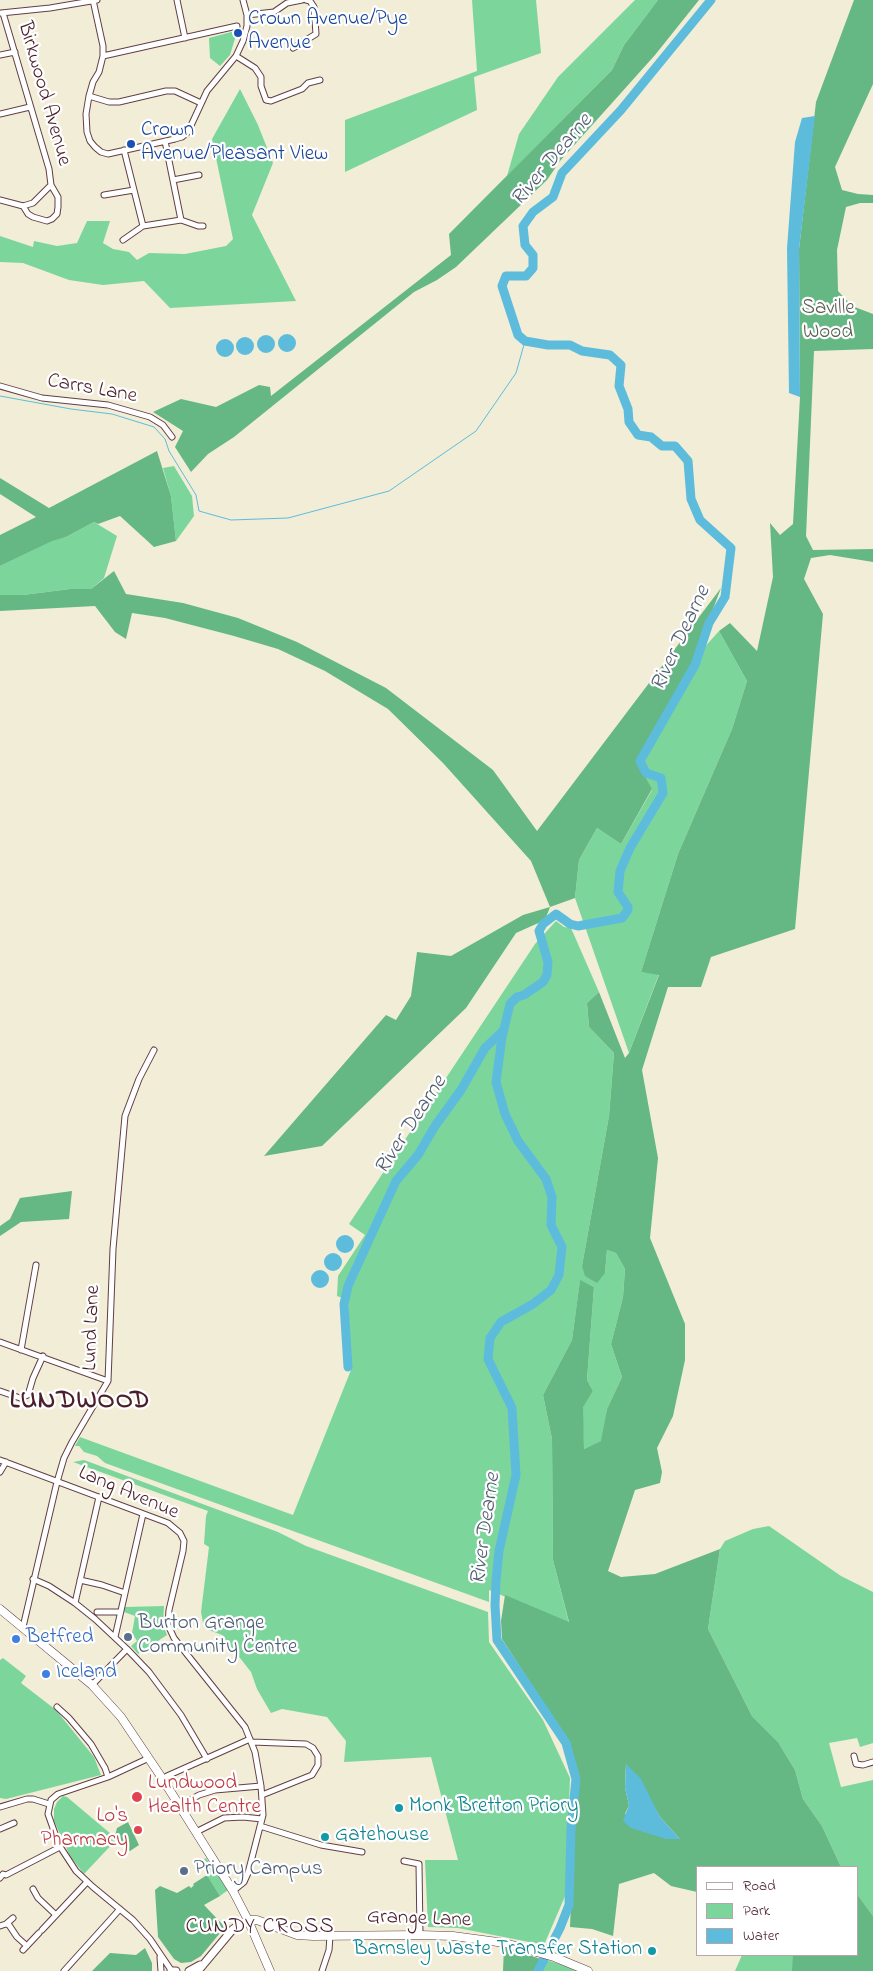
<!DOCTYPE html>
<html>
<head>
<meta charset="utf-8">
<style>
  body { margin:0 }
  #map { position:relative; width:873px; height:1971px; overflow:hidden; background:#f1edd7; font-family:"Indie Flower",sans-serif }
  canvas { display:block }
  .legend { position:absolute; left:696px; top:1866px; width:162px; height:90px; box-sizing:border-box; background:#fff; border:1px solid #b7a5aa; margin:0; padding:6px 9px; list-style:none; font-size:15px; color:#4a1f2b }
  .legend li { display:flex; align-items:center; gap:10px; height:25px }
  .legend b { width:25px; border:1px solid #b7a5aa }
</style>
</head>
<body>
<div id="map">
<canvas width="873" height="1971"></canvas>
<ul class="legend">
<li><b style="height:6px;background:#fff"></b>Road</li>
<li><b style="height:14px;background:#7cd69c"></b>Park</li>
<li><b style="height:14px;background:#5dbcdb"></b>Water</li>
</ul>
</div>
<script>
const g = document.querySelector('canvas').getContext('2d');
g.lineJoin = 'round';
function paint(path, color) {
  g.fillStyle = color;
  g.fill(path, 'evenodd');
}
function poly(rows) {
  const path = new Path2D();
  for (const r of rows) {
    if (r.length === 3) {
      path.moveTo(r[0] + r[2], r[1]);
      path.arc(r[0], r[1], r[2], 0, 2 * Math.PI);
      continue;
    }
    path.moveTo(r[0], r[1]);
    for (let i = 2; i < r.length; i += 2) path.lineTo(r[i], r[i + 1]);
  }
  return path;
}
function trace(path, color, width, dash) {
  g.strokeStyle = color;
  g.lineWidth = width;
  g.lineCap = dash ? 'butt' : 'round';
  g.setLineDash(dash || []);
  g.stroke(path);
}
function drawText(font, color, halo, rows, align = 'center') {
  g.font = font + ' "Indie Flower",sans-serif';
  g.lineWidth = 4.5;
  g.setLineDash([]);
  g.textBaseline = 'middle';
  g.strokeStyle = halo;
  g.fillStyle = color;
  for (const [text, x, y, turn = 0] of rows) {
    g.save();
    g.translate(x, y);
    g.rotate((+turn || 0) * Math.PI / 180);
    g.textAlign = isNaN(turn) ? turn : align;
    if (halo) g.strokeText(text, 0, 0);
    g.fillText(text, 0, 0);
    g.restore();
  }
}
paint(poly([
  [472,0,536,0,541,53,474,77,477,110,345,172,345,120,477,71],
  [635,0,658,0,624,45,612,70,507,176,519,134,558,77],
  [235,31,237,32,230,55,220,66,210,58,209,38],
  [240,89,258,125,273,163,252,215,296,301,170,308,144,281,103,285,69,280,23,263,0,262,0,236,33,247,34,241,57,246,77,243,87,221,110,221,103,243,113,249,129,252,137,260,149,253,185,254,226,246,233,239,212,139],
  [174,466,192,496,194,516,176,541,171,496,163,468],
  [94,522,117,536,104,578,91,589,70,589,23,595,0,595,0,566,53,540,66,537],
  [719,631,747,681,732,729,678,854,641,972,659,974,629,1053,575,898,579,860,597,828,621,844,652,790,637,762,694,659],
  [556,921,564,927,571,928,599,992,587,1003,589,1027,614,1053,609,1116,582,1266,605,1273,607,1250,616,1253,625,1269,623,1297,611,1344,622,1377,607,1409,602,1441,584,1449,582,1407,593,1391,587,1380,594,1287,580,1281,572,1340,543,1395,552,1439,553,1560,569,1623,489,1590,489,1602,105,1463,97,1456,84,1452,79,1446,75,1446,80,1437,293,1515,351,1370,348,1300,337,1296,338,1276,365,1235,349,1224,535,944],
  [84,1460,278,1532,306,1546,488,1612,489,1642,543,1720,570,1778,566,1894,544,1945,458,1928,428,1927,425,1860,458,1860,431,1757,344,1762,346,1741,327,1717,282,1709,271,1713,257,1689,251,1672,222,1635,204,1628,201,1612,209,1547,204,1544,206,1516,208,1511,73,1462],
  [769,1526,841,1576,873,1592,873,1743,860,1747,857,1738,829,1743,841,1787,873,1780,873,1916,857,1894,857,1867,841,1867,822,1826,803,1799,795,1770,778,1742,752,1716,708,1629,720,1549,725,1541,753,1529],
  [164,1606,163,1625,167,1635,138,1654,131,1646,137,1641,132,1633,135,1616,124,1612,125,1607],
  [3,1658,26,1676,21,1683,56,1710,94,1757,101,1775,6,1799,0,1798,0,1660],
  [63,1796,67,1797,117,1839,84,1874,70,1856,54,1821,54,1809,57,1802],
  [206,1858,228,1890,220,1896,207,1875,202,1860],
  [742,1955,793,1955,794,1966,792,1971,735,1971],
  [547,1960,574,1969,579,1971,540,1971]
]), '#7cd69c');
paint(poly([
  [658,0,699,0,655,55,560,161,547,180,456,267,437,280,414,292,234,437,208,454,191,472,175,447,183,431,153,412,181,399,216,407,259,385,270,387,271,396,451,255,449,234,612,70,624,45],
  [854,0,873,0,873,84,835,167,842,190,858,194,873,195,873,203,860,203,846,207,837,250,838,291,852,306,873,314,873,349,814,351,806,536,813,550,873,549,873,562,830,555,811,558,804,579,823,614,795,929,711,957,701,987,668,987,642,1070,658,1158,650,1238,685,1324,685,1360,673,1416,657,1448,662,1472,660,1483,635,1490,608,1571,621,1577,655,1574,720,1549,708,1629,752,1716,778,1742,795,1770,803,1799,822,1826,841,1867,697,1867,697,1892,671,1886,654,1873,619,1884,613,1936,592,1929,570,1927,576,1779,568,1741,502,1639,501,1621,505,1595,569,1622,553,1560,552,1439,543,1395,572,1340,580,1280,594,1287,587,1380,593,1391,583,1407,584,1449,601,1441,607,1409,622,1377,611,1344,623,1297,625,1269,616,1253,607,1250,605,1273,597,1283,585,1276,582,1266,609,1116,614,1053,589,1027,587,1003,599,992,625,1058,629,1053,659,975,641,972,678,854,732,729,747,681,719,631,730,623,757,651,773,577,770,523,780,535,793,524,800,397,799,249,816,102],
  [626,1764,650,1799,660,1817,680,1839,625,1814,629,1805,625,1788],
  [157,451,171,496,176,541,154,547,120,516,98,524,94,522,66,537,52,541,0,566,0,535,36,517,0,494,0,478,49,508],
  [114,571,126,594,183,603,238,618,297,642,386,688,493,770,537,831,721,588,694,659,637,762,652,789,621,844,597,828,579,860,575,898,550,907,545,920,516,933,466,1008,322,1146,264,1156,386,1015,396,1020,411,996,417,952,451,956,523,915,550,907,531,861,443,763,388,709,325,671,278,649,234,636,165,618,132,613,126,639,115,632,95,606,0,611,0,595,23,595,70,589,91,589],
  [72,1191,69,1219,21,1222,0,1236,0,1226,10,1219,20,1198],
  [128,1822,139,1845,130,1851,115,1836,117,1828],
  [207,1875,220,1896,204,1905,225,1927,201,1956,191,1962,181,1963,174,1959,158,1937,155,1890,160,1886,177,1893,189,1886,191,1888,194,1885,193,1884],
  [857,1894,873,1916,873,1971,792,1971,793,1955,857,1955],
  [504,1947,541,1959,535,1971,503,1971],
  [145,1948,152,1963,152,1971,92,1971,110,1953,136,1955]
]), '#65b784');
paint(poly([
  [815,116,799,249,800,397,789,393,787,248,795,142,802,118],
  [287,343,9],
  [266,344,9],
  [245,346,9],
  [225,348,9],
  [345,1244,9],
  [333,1262,9],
  [320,1279,9],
  [626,1764,641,1779,660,1817,680,1839,666,1839,631,1828,623,1821,629,1805,625,1788]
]), '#5dbcdb');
trace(poly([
  [0,396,71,409,112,414,154,427,165,439,169,451,196,495,199,511,231,520,288,518,389,491,476,431,516,373,525,341]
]), '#5dbcdb', 1);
trace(poly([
  [348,1367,344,1304,348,1286,396,1181,418,1155,435,1126,461,1090,485,1048,504,1030],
  [538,1971,560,1928,569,1905,571,1828,576,1779,566,1743,497,1640,495,1605,496,1581,499,1551,516,1475,512,1408,488,1359,490,1338,501,1322,533,1304,551,1290,559,1275,562,1247,551,1225,552,1197,546,1179,518,1141,505,1114,496,1082,502,1037,510,1004,517,997,524,995,543,982,547,975,548,962,539,931,543,924,556,914,570,924,578,926,622,918,628,910,628,907,618,892,620,871,630,848,663,793,661,778,646,773,640,761,695,665,709,623,725,597,731,548,700,520,691,499,688,461,675,446,662,446,651,437,638,435,629,422,628,409,619,386,621,365,610,355,582,351,570,345,548,345,525,341,518,335,502,286,506,276,526,276,533,268,533,255,525,245,523,226,533,212,553,197,562,173,621,110,711,0]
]), '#5dbcdb', 9);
const minor = poly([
  [93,0,103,46,103,56,99,72,93,82,89,96,86,114,87,132,90,141,95,147,101,152,108,154,175,139,182,137,188,132,207,91,236,56,243,41,247,26,247,15,243,0],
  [177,0,185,38],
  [1,13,50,8,97,0],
  [247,15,274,12,287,3,302,0],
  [293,48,316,34,314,7,310,1,306,0],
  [0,55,15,52],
  [103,56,237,26],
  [236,56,255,68,261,77,261,86,266,100,271,101,302,89,308,83,320,80],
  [89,96,109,102,119,102,166,91,175,91,201,103],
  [0,114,30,107],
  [124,150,143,226,181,220,165,141],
  [173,180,199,175],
  [104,195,134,190],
  [0,200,23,206,33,203,51,185,49,169,3,13],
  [23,206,28,214,33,217,47,221,52,219,57,214,58,207,58,197,51,185],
  [181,220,198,226,203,226],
  [123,240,143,226],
  [0,386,42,398,108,405,150,417,163,425,172,437],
  [0,1342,108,1381],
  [21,1350,36,1265],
  [0,1391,20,1398,28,1395,33,1378,43,1356],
  [0,1460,168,1523,180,1533,184,1541,183,1551,169,1610,168,1625,174,1638,245,1727,255,1752,261,1786,263,1815,248,1873,244,1882,233,1891],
  [0,1472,6,1462],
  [33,1579,49,1586,75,1603,95,1619,127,1649,149,1672,181,1715,207,1759],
  [80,1580,102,1585,125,1593],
  [75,1603,99,1497],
  [97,1612,120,1612],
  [23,1627,57,1482,64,1458,72,1442,108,1381,113,1249,125,1116,139,1079,154,1050],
  [115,1637,143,1514],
  [92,1685,127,1649],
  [57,1707,69,1718,91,1744,105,1768,108,1777],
  [252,1742,306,1744,313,1748,318,1756,318,1765,312,1775,262,1795],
  [854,1756,856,1764,863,1765,873,1762],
  [149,1758,108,1777,58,1794,51,1800,48,1814,59,1845,76,1871,93,1887,133,1920,150,1939,171,1970],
  [167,1776,250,1739],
  [180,1806,199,1795,215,1790,261,1786],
  [0,1807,27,1799,33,1799,49,1804],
  [260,1826,321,1845,362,1852],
  [0,1829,14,1823],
  [196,1832,224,1818,243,1817,262,1819],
  [404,1861,419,1864,420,1935],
  [0,1878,3,1874,6,1875,60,1847],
  [33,1889,38,1898,56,1915],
  [6,1924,13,1918],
  [0,1926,6,1924,9,1925,17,1937,27,1946],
  [42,1930,87,1882],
  [23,1950,39,1933],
  [160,1957,161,1971],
  [64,1971,120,1909],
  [322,1971,329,1950,330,1936]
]);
const major = poly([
  [171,1971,176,1971],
  [189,1971,200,1965],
  [198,1971,233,1929,248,1920]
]);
const highway = poly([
  [0,1609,92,1685,121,1717,162,1778,233,1891,248,1920,270,1971],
  [248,1920,257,1920,297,1935,313,1936,420,1935,453,1936,505,1943,554,1957,588,1971]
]);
trace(minor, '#633e45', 7);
trace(major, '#633e45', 9);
trace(highway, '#633e45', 9);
trace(minor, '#fff', 5);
trace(major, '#fff', 7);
trace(highway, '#fff', 8);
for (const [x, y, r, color] of [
  [238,33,5,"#1a4fb4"],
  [131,144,5,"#1a4fb4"],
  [128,1637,5,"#5c6f8a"],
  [16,1639,5,"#3f7fe0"],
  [46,1674,5,"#3f7fe0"],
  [137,1797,6,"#e0444e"],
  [399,1808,5,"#0f9aa8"],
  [138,1830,5,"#e0444e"],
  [325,1837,5,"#0f9aa8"],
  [184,1871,5,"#5c6f8a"],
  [652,1951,5,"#0f9aa8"]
]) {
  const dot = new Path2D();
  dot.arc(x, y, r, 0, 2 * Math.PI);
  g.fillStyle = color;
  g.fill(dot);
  trace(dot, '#fff', 2);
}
drawText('21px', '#164399', '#fff', [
  ["Crown Avenue/Pye",248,21],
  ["Avenue",248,45],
  ["Crown",141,132],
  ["Avenue/Pleasant View",141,156]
], 'left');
drawText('21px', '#4a1f2b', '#fff', [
  ["Birkwood Avenue",43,94,74],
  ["Carrs Lane",92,390,10],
  ["Lund Lane",93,1328,-88],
  ["Lang Avenue",128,1494,23],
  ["Grange Lane",419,1920,2]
]);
drawText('21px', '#5c5f53', '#fff', [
  ["Saville",828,310],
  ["Wood",828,334]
]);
drawText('21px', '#4e5e75', '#fff', [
  ["Burton Grange",138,1625],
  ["Community Centre",138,1649],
  ["Priory Campus",194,1871]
], 'left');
drawText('21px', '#366cbe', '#fff', [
  ["Betfred",26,1639],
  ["Iceland",56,1674]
], 'left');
drawText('21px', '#be3a42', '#fff', [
  ["Lundwood",148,1785],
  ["Health Centre",148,1809],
  ["Lo's",128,1818,"right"],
  ["Pharmacy",128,1842,"right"]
], 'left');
drawText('21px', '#0d838f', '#fff', [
  ["Monk Bretton Priory",409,1808],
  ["Gatehouse",335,1837],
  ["Barnsley Waste Transfer Station",642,1951,"right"]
], 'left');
drawText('italic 22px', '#525e71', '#fff', [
  ["River Dearne",553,161,-50],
  ["River Dearne",682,639,-65],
  ["River Dearne",412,1126,-57],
  ["River Dearne",487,1529,-82]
]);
g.letterSpacing = '1px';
drawText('22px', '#4a1f2b', '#fff', [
  ["CUNDY CROSS",260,1928]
]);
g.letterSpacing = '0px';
g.letterSpacing = '1px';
drawText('bold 26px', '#4a1f2b', '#fff', [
  ["LUNDWOOD",80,1403]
]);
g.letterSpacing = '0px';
</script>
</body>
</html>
